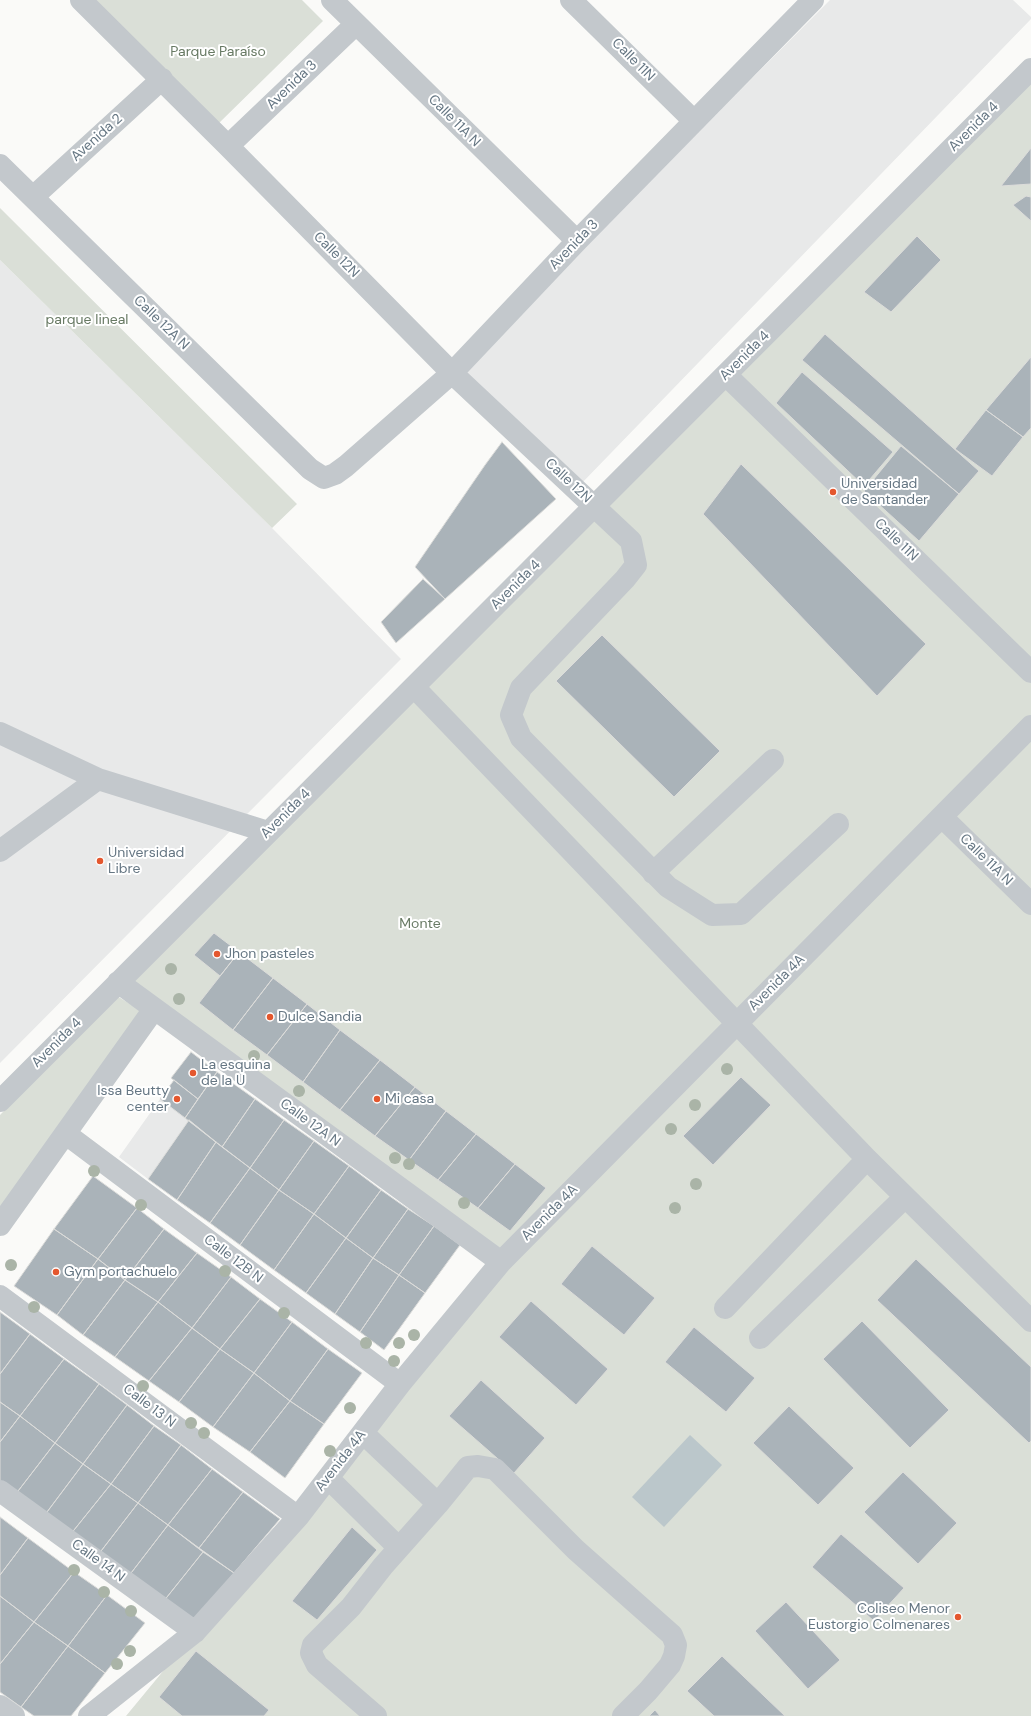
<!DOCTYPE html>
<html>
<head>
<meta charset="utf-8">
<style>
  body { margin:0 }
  canvas { display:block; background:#fafaf8 }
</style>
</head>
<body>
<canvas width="1031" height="1716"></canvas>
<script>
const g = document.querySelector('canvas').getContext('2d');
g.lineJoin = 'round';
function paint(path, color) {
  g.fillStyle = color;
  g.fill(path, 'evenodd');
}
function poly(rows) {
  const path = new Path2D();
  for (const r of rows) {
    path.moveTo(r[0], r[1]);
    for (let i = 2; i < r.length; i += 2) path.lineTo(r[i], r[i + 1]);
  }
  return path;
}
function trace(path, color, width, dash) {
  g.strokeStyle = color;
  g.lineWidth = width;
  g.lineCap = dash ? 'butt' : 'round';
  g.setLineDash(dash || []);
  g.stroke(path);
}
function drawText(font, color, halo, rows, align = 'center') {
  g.font = font + ' "DM Sans",sans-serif';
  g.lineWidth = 4;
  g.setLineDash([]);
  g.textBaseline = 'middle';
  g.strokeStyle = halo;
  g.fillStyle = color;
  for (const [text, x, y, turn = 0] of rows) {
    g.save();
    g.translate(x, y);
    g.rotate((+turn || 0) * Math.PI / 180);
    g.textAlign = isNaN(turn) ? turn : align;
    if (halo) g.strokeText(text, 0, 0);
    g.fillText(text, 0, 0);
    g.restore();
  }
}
paint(poly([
  [830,0,1013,0,1031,17,1031,19,580,485,462,370],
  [0,260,272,528,401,659,0,1063],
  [160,1099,189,1120,148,1179,119,1157]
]), '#e8e9e9');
paint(poly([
  [95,0,302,0,323,21,218,124],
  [1031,61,1031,1716,126,1716,501,1262,118,982],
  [0,208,297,504,272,528,0,260],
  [117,996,143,1012,0,1210,0,1115]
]), '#dadfd7');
paint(poly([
  [690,1435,722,1465,664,1527,632,1497]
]), '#bbc7cb');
const building = poly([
  [1031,148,1031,184,1001,186,1031,148],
  [1026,196,1031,197,1031,221,1013,205,1026,196],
  [917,236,941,260,891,312,864,292,917,236],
  [825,334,979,471,959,494,802,360,825,334],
  [1031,357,1031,428,1023,437,986,410,1031,357],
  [802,372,893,452,864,486,776,403,802,372],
  [986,410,1023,437,992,476,955,449,986,410],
  [502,442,556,499,445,599,415,567,485,465,502,442],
  [901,446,959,494,919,541,864,491,901,446],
  [741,464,926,644,877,696,703,514,741,464],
  [423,579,445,599,396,643,381,622,423,579],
  [602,635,720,751,674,797,556,681,602,635],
  [214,933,239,952,220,976,194,955,214,933],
  [239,952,273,978,233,1030,199,1003,239,952],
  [273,978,307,1004,267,1055,233,1030,273,978],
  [307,1004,340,1030,303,1082,267,1055,307,1004],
  [340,1030,380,1060,340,1110,303,1082,340,1030],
  [191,1052,217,1072,198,1099,171,1078,191,1052],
  [380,1060,415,1087,375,1136,340,1110,380,1060],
  [217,1072,255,1099,222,1147,185,1118,217,1072],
  [741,1077,771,1105,713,1165,683,1136,741,1077],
  [174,1080,198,1099,185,1118,160,1099,174,1080],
  [415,1087,446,1111,409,1160,375,1136,415,1087],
  [255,1099,284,1120,250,1168,222,1147,255,1099],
  [446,1111,476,1134,438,1180,409,1160,446,1111],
  [189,1120,216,1142,177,1200,148,1179,189,1120],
  [284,1120,314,1141,279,1190,250,1168,284,1120],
  [476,1134,515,1164,478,1208,438,1180,476,1134],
  [314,1141,349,1166,314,1214,279,1190,314,1141],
  [216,1142,250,1168,210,1223,177,1200,216,1142],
  [515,1164,546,1188,510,1231,478,1208,515,1164],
  [349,1166,381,1190,346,1238,314,1214,349,1166],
  [250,1168,279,1190,240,1245,210,1223,250,1168],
  [93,1176,137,1208,98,1259,54,1229,93,1176],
  [279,1190,314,1214,274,1270,240,1245,279,1190],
  [381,1190,408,1209,373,1258,346,1238,381,1190],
  [137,1208,164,1229,125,1280,98,1259,137,1208],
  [408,1209,434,1226,399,1275,373,1258,408,1209],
  [314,1214,346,1238,306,1293,274,1270,314,1214],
  [434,1226,460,1245,425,1293,399,1275,434,1226],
  [54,1229,98,1259,57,1315,14,1286,54,1229],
  [164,1229,197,1253,158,1302,125,1280,164,1229],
  [346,1238,373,1258,335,1314,306,1293,346,1238],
  [592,1246,655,1298,624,1335,561,1284,592,1246],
  [197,1253,231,1277,192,1328,158,1302,197,1253],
  [373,1258,399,1275,360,1332,335,1314,373,1258],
  [98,1259,125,1280,83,1335,57,1315,98,1259],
  [916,1259,1031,1367,1031,1441,1029,1443,877,1300,916,1259],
  [399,1275,425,1293,384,1350,360,1332,399,1275],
  [231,1277,260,1299,220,1349,192,1328,231,1277],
  [125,1280,158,1302,115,1357,83,1335,125,1280],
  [260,1299,292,1322,254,1373,220,1349,260,1299],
  [531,1301,608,1369,576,1405,499,1337,531,1301],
  [158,1302,192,1328,149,1381,115,1357,158,1302],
  [0,1312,30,1334,0,1374,0,1312],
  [862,1321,949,1410,910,1448,823,1359,862,1321],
  [292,1322,328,1349,290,1401,254,1373,292,1322],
  [694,1327,755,1378,726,1412,665,1362,694,1327],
  [192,1328,220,1349,179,1402,149,1381,192,1328],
  [30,1334,64,1359,20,1416,0,1402,0,1374,30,1334],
  [220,1349,254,1373,213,1427,179,1402,220,1349],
  [328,1349,362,1373,324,1424,290,1401,328,1349],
  [64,1359,99,1384,55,1443,20,1416,64,1359],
  [254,1373,290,1401,250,1452,213,1427,254,1373],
  [481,1380,545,1438,514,1473,449,1416,481,1380],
  [99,1384,127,1405,83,1464,55,1443,99,1384],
  [290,1401,324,1424,285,1478,250,1452,290,1401],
  [0,1402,20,1416,0,1442,0,1402],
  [127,1405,154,1426,111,1484,83,1464,127,1405],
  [789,1406,854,1468,818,1505,753,1443,789,1406],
  [20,1416,55,1443,15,1495,0,1484,0,1442,20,1416],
  [154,1426,181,1445,138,1503,111,1484,154,1426],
  [55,1443,83,1464,44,1516,15,1495,55,1443],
  [181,1445,212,1469,168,1525,138,1503,181,1445],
  [83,1464,111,1484,70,1535,44,1516,83,1464],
  [212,1469,243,1492,199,1548,168,1525,212,1469],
  [903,1472,957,1523,918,1564,864,1512,903,1472],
  [111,1484,138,1503,98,1555,70,1535,111,1484],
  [243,1492,280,1519,234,1573,199,1548,243,1492],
  [138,1503,168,1525,128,1577,98,1555,138,1503],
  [0,1517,28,1538,0,1575,0,1517],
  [168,1525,203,1552,163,1602,128,1577,168,1525],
  [352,1527,377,1550,317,1620,292,1601,352,1527],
  [841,1534,904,1588,874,1621,812,1567,841,1534],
  [28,1538,74,1572,34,1622,0,1596,0,1575,28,1538],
  [203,1552,234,1573,192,1624,163,1602,203,1552],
  [74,1572,107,1595,68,1646,34,1622,74,1572],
  [107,1595,145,1623,105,1673,68,1646,107,1595],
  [0,1596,34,1622,0,1664,0,1596],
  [786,1602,840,1660,808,1689,755,1631,786,1602],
  [34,1622,68,1646,21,1707,0,1692,0,1664,34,1622],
  [68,1646,105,1673,71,1716,34,1716,21,1707,68,1646],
  [196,1651,269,1710,264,1716,182,1716,159,1697,196,1651],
  [722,1656,785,1716,714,1716,687,1691,722,1656],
  [655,1710,660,1716,649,1716,655,1710]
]);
paint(building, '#aab3b9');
trace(building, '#dcdcda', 1);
trace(poly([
  [81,0,228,146,452,373,631,541,636,565,625,579,521,688,511,715,521,738,668,887,712,915,741,914,838,824],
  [332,0,577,241],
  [571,0,694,121],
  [228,146,356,24],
  [0,165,310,469,324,478,335,474,346,466,452,373,577,241,813,0],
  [33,197,162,79],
  [726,375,1031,672],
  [414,687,867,1159,1031,1321],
  [0,733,98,779,268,832],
  [942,817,1031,904],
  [0,851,98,779],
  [653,873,773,760],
  [118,982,501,1262],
  [0,1101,1031,69],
  [66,1134,400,1384],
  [0,1225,154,1009],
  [0,1296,298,1517],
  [725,1308,867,1159],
  [760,1338,905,1197],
  [363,1433,438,1504],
  [328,1478,398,1547],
  [0,1491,195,1632],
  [0,1706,14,1716],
  [89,1716,195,1632,298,1517,400,1384,501,1262,1031,726],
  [376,1716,317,1665,311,1653,313,1645,351,1607,383,1566,438,1504,468,1467,478,1466,495,1469,576,1550,672,1635,676,1645,674,1656,670,1665,648,1691,623,1716]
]), '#c3c8cc', 22);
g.fillStyle = '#aab4a7';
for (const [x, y] of [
  [171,969],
  [179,999],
  [254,1056],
  [727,1069],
  [299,1091],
  [695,1105],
  [671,1129],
  [395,1158],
  [409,1164],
  [94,1171],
  [696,1184],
  [464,1203],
  [141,1205],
  [675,1208],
  [11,1265],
  [225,1271],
  [34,1307],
  [284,1313],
  [414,1335],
  [366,1343],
  [399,1343],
  [394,1361],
  [143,1386],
  [350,1408],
  [191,1423],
  [204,1433],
  [330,1451],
  [74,1570],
  [104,1592],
  [131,1611],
  [130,1651],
  [117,1664]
]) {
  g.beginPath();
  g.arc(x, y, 6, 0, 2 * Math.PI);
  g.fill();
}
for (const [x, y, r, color] of [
  [833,492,4,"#e4572e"],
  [100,861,4,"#e4572e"],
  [217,954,4,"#e4572e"],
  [270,1017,4,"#e4572e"],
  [193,1073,4,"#e4572e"],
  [177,1099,4,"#e4572e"],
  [377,1099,4,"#e4572e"],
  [56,1272,4,"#e4572e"],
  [958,1617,4,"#e4572e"]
]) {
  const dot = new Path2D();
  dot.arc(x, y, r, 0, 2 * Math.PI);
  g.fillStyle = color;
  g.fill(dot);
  trace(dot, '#fff', 1.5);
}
drawText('14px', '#687a64', '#fff', [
  ["Parque Paraíso",218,52],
  ["parque lineal",87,320],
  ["Monte",420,924]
]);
drawText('14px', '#657683', '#fff', [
  ["Calle 11N",633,60,45],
  ["Avenida 3",292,85,-44],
  ["Calle 11A N",454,121,45],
  ["Avenida 4",974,127,-45],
  ["Avenida 2",97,138,-42],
  ["Avenida 3",574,245,-46],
  ["Calle 12N",336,255,45],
  ["Calle 12A N",161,323,44],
  ["Avenida 4",745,356,-45],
  ["Calle 12N",568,481,43],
  ["Calle 11N",896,540,44],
  ["Avenida 4",516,585,-45],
  ["Avenida 4",286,814,-45],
  ["Calle 11A N",986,860,44],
  ["Avenida 4A",777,983,-45],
  ["Avenida 4",57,1043,-45],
  ["Calle 12A N",310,1123,36],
  ["Avenida 4A",550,1213,-45],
  ["Calle 12B N",233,1259,37],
  ["Calle 13 N",149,1406,37],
  ["Avenida 4A",341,1461,-52],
  ["Calle 14 N",98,1561,36]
]);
drawText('14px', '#657683', '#fff', [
  ["Universidad",841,484],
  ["de Santander",841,500],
  ["Universidad",108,853],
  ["Libre",108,869],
  ["Jhon pasteles",225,954],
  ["Dulce Sandia",278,1017],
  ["La esquina",201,1065],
  ["de la U",201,1081],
  ["Issa Beutty",169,1091,"right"],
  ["center",169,1107,"right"],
  ["Mi casa",385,1099],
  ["Gym portachuelo",64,1272],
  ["Coliseo Menor",950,1609,"right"],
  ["Eustorgio Colmenares",950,1625,"right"]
], 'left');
</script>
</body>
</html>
